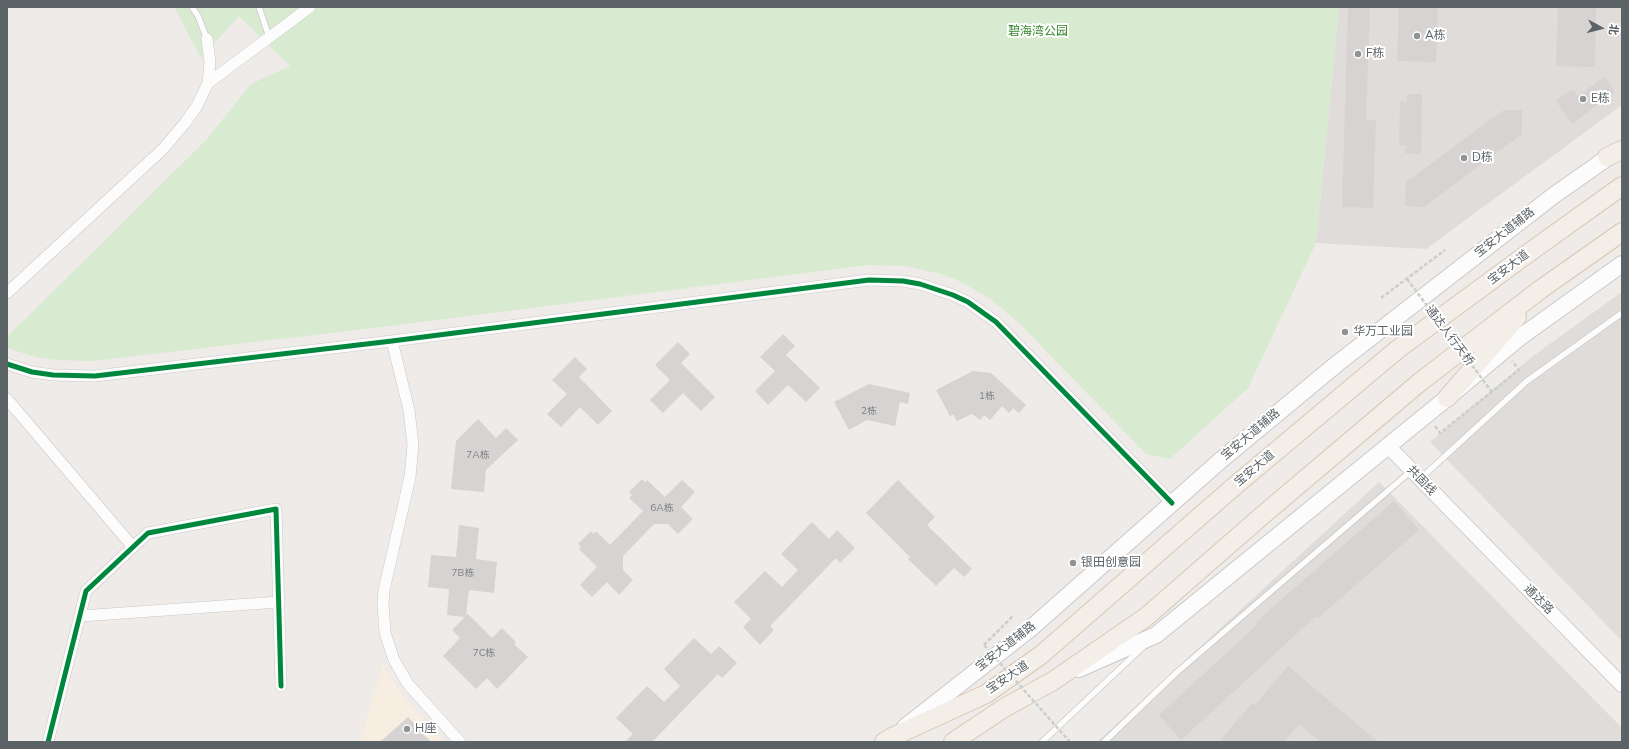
<!DOCTYPE html>
<html>
<head>
<meta charset="utf-8">
<style>
  body { margin:0 }
  #map { position:relative; width:1629px; height:749px; overflow:hidden; background:#eeebe8; font-family:"Nunito Sans","Noto Sans SC",sans-serif }
  canvas { display:block }
  .frame { position:absolute; inset:0; border:8px solid #5c6367; pointer-events:none }
  .north { position:absolute; left:1581px; top:8px; width:40px; height:40px; -webkit-text-stroke:3px #fff; paint-order:stroke; rotate:97deg; font-size:11px; font-weight:700; line-height:16px; text-align:center; color:#5c6367 }
  .north::after { content:''; display:block; margin:auto; width:14px; height:18px; background:#5c6367; clip-path:polygon(50% 0,100% 100%,50% 72%,0 100%) }
</style>
</head>
<body>
<div id="map">
<canvas width="1629" height="749"></canvas>
<div class="frame"></div>
<div class="north">北</div>
</div>
<script>
const g = document.querySelector('canvas').getContext('2d');
g.lineJoin = 'round';
function paint(path, color) {
  g.fillStyle = color;
  g.fill(path, 'evenodd');
}
function poly(rows) {
  const path = new Path2D();
  for (const r of rows) {
    path.moveTo(r[0], r[1]);
    for (let i = 2; i < r.length; i += 2) path.lineTo(r[i], r[i + 1]);
  }
  return path;
}
function trace(path, color, width, dash) {
  g.strokeStyle = color;
  g.lineWidth = width;
  g.lineCap = dash ? 'butt' : 'round';
  g.setLineDash(dash || []);
  g.stroke(path);
}
function drawText(font, color, halo, rows, align = 'center') {
  g.font = font + ' "Nunito Sans","Noto Sans SC",sans-serif';
  g.lineWidth = 4;
  g.setLineDash([]);
  g.textBaseline = 'middle';
  g.strokeStyle = halo;
  g.fillStyle = color;
  for (const [text, x, y, turn = 0] of rows) {
    g.save();
    g.translate(x, y);
    g.rotate((+turn || 0) * Math.PI / 180);
    g.textAlign = isNaN(turn) ? turn : align;
    if (halo) g.strokeText(text, 0, 0);
    g.fillText(text, 0, 0);
    g.restore();
  }
}
paint(poly([
  [383,664,399,691,444,742,360,742]
]), '#f7eee1');
paint(poly([
  [1339,7,1622,7,1622,105,1426,249,1316,243],
  [1622,292,1622,641,1430,442,1533,356],
  [1379,482,1622,728,1622,742,1097,742]
]), '#dfdcd9');
paint(poly([
  [174,7,1339,7,1316,243,1248,388,1170,459,1146,454,1019,323,991,299,959,281,941,274,905,266,868,265,390,326,93,361,55,360,36,357,7,348,7,337,206,140,251,84,290,66,239,16,201,58]
]), '#d8ebd1');
paint(poly([
  [1348,7,1370,7,1366,120,1376,120,1373,208,1342,207],
  [1399,7,1438,7,1436,62,1397,61],
  [1558,7,1596,7,1595,67,1556,66],
  [1604,77,1615,92,1572,124,1556,101,1572,89,1578,96],
  [1407,94,1422,94,1421,154,1405,153,1406,146,1399,145,1400,101,1407,102],
  [1504,110,1522,110,1522,134,1424,207,1405,206,1406,182],
  [783,334,795,346,786,355,820,388,806,402,788,385,768,405,755,391,775,371,760,357],
  [678,342,690,354,681,363,715,397,701,411,683,393,663,413,650,400,670,380,655,365],
  [575,357,587,369,579,377,612,411,598,425,580,407,561,427,547,414,567,394,552,380],
  [973,371,991,373,1026,405,1019,413,1013,408,1009,413,1002,406,990,420,984,415,980,420,972,414,957,421,953,414,950,416,936,390],
  [869,384,910,393,908,404,900,402,895,426,867,420,849,430,834,402],
  [478,419,496,438,506,428,518,440,486,470,484,492,451,489,456,441],
  [642,479,645,482,647,480,665,497,682,480,695,492,681,507,693,519,678,534,668,524,654,524,623,556,623,570,633,580,619,595,607,582,592,597,580,585,597,567,579,549,581,547,578,544,591,531,594,534,596,531,610,545,643,511,629,498,632,495,629,492],
  [898,480,935,517,927,525,972,569,964,577,954,568,936,586,908,559,910,557,866,513],
  [1394,501,1419,530,1318,618,1316,616,1181,740,1159,715,1258,624,1256,622],
  [812,522,829,539,837,530,855,548,840,563,836,558,770,626,774,630,760,645,743,627,751,619,734,602,765,571,782,587,798,570,781,554],
  [459,525,479,528,476,559,497,562,494,593,469,590,466,615,468,614,492,638,502,628,516,642,514,644,528,657,497,689,487,678,476,689,443,656,460,638,452,630,465,617,447,615,449,589,428,587,431,555,456,557],
  [694,638,711,654,719,646,737,663,722,678,718,674,652,742,625,742,633,734,616,718,647,686,664,702,680,686,664,669],
  [1288,666,1378,742,1321,742,1299,724,1284,742,1219,742,1252,703,1255,705],
  [408,717,431,742,380,742]
]), '#d6d3d2');
const service = poly([
  [192,7,198,16,207,39],
  [259,7,269,37],
  [1420,479,1527,381,1622,313],
  [1042,742,1144,646],
  [1104,742,1176,673,1411,471]
]);
const minor = poly([
  [208,83,310,7],
  [7,293,163,149,185,123,197,106,208,83,210,62,207,39],
  [392,341,409,410,413,445,410,477,384,590,383,604,385,633,394,660,408,684,460,742],
  [7,364,32,372,53,375,95,376,392,341,869,280,903,281,920,284,953,295,968,302,996,322,1172,503],
  [7,399,133,547],
  [81,616,279,602],
  [48,742,86,591,148,533,276,509,281,686]
]);
const tertiary = poly([
  [1388,446,1622,685]
]);
const secondary = poly([
  [1079,669,1156,635,1447,398,1519,338,1622,264],
  [905,727,1030,629,1221,460,1338,363,1553,196,1617,151]
]);
const primary = poly([
  [1607,157,1622,150],
  [1447,398,1517,317],
  [884,742,892,737,986,694,1041,655,1237,484,1398,349,1534,249,1622,186],
  [953,742,1004,708,1053,681,1146,617,1264,514,1420,382,1541,289,1622,232]
]);
trace(service, '#c9c9c9', 7);
trace(minor, '#c9c9c9', 12);
trace(tertiary, '#c9c9c9', 16);
trace(secondary, '#c9c9c9', 18);
trace(primary, '#d8c7b3', 20);
trace(poly([
  [1381,298,1445,250],
  [1435,426,1440,433,1519,370,1512,361],
  [984,645,1013,616]
]), '#c9d0cb', 2.5, [4, 2]);
trace(service, '#fcfcfc', 5.5);
trace(minor, '#fcfcfc', 11);
trace(tertiary, '#fcfcfc', 14);
trace(secondary, '#fcfcfc', 16);
trace(primary, '#f3efe8', 18);
trace(poly([
  [1407,279,1492,392],
  [984,645,1070,742]
]), '#c9d0cb', 2.5, [4, 2]);
trace(poly([
  [7,364,32,372,53,375,95,376,392,341,869,280,903,281,920,284,953,295,968,302,996,322,1172,503],
  [48,742,86,591,148,533,276,509,281,686]
]), '#00873e', 5);
for (const [x, y, r, color] of [
  [1417,36,4,"#8f9394"],
  [1358,54,4,"#8f9394"],
  [1583,99,4,"#8f9394"],
  [1464,158,4,"#8f9394"],
  [1345,332,4,"#8f9394"],
  [1073,563,4,"#8f9394"],
  [407,729,4,"#8f9394"]
]) {
  const dot = new Path2D();
  dot.arc(x, y, r, 0, 2 * Math.PI);
  g.fillStyle = color;
  g.fill(dot);
  trace(dot, '#fff', 1.5);
}
drawText('10px', '#7c8083', null, [
  ["1栋",987,397],
  ["2栋",869,412],
  ["7A栋",478,456],
  ["6A栋",662,509],
  ["7B栋",463,574],
  ["7C栋",484,654]
]);
drawText('12px', '#37872c', '#fff', [
  ["碧海湾公园",1038,32]
]);
drawText('12px', '#5c6367', '#fff', [
  ["A栋",1425,36],
  ["F栋",1366,54],
  ["E栋",1591,99],
  ["D栋",1472,158],
  ["华万工业园",1353,332],
  ["银田创意园",1081,563],
  ["H座",415,729]
], 'left');
drawText('12px', '#5c6367', '#fff', [
  ["宝安大道辅路",1505,233,-38],
  ["宝安大道",1509,268,-37],
  ["通达人行天桥",1449,336,53],
  ["宝安大道辅路",1251,435,-40],
  ["宝安大道",1255,469,-40],
  ["共固线",1421,481,46],
  ["通达路",1538,600,45],
  ["宝安大道辅路",1006,647,-38],
  ["宝安大道",1008,678,-34]
]);
</script>
</body>
</html>
